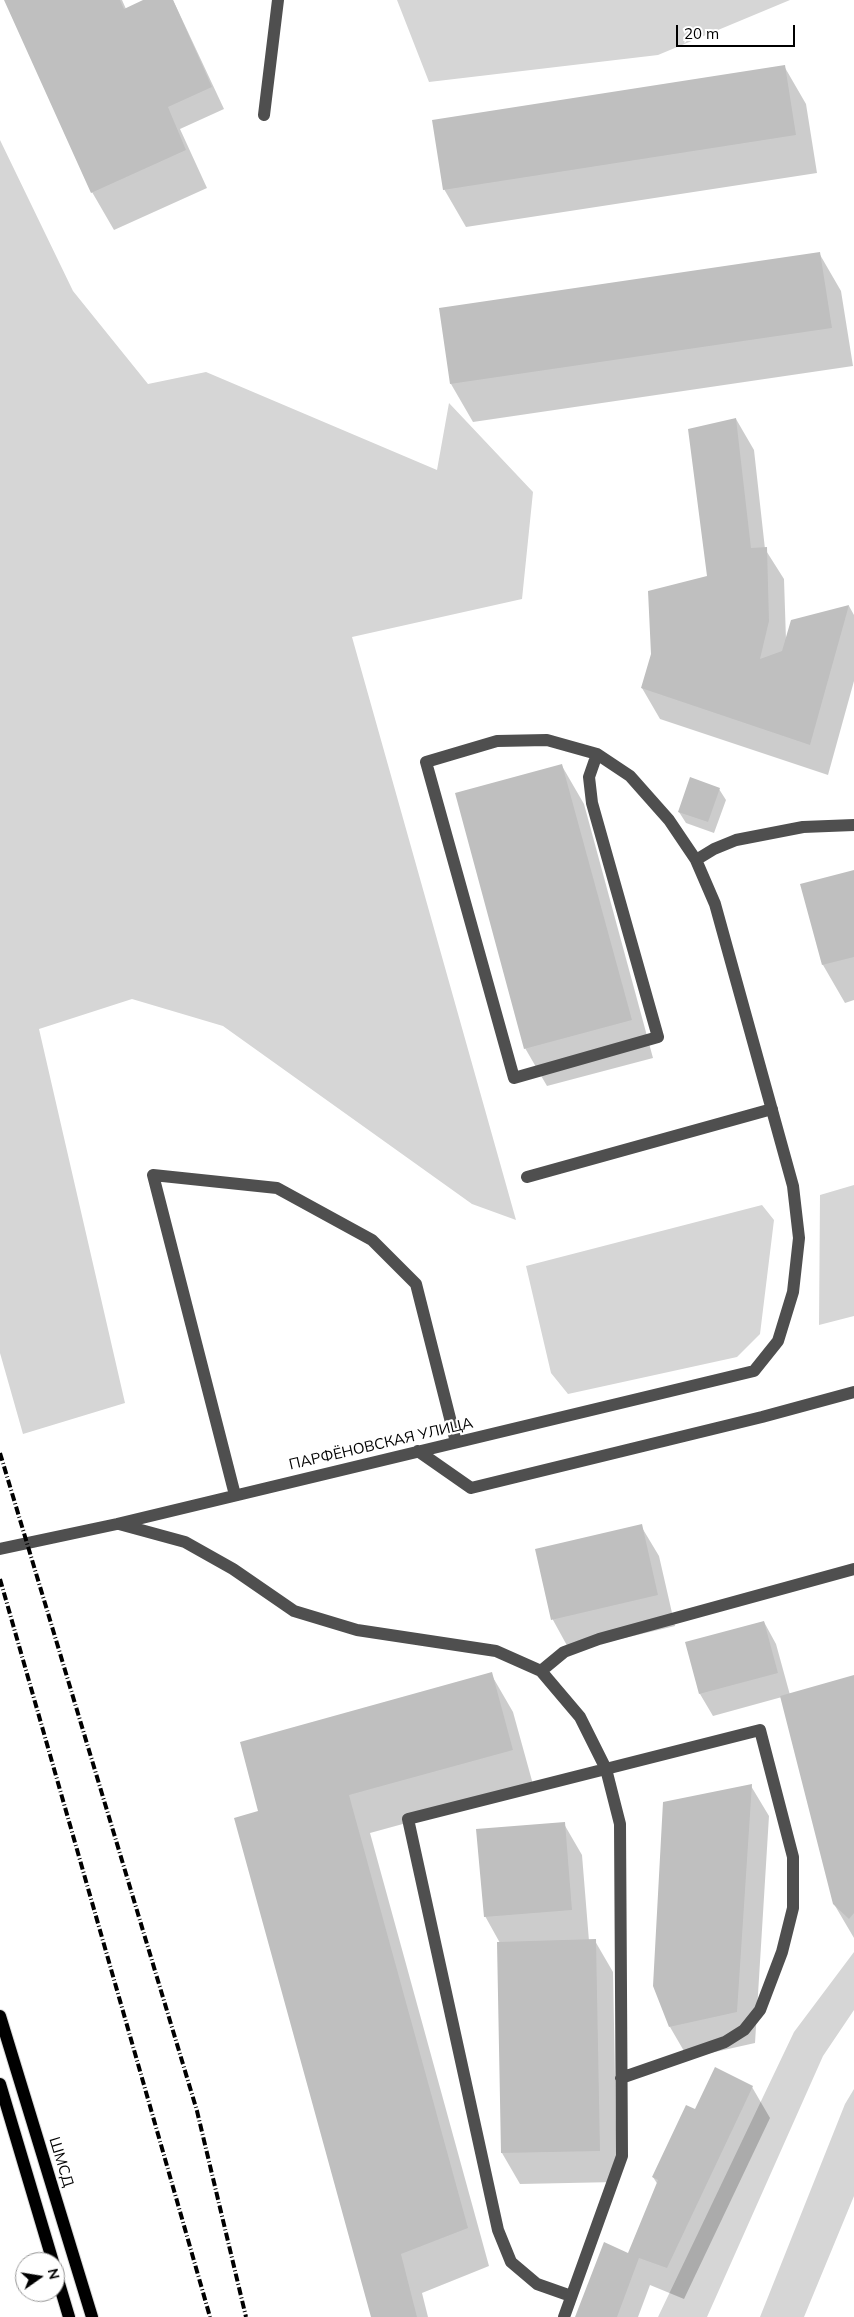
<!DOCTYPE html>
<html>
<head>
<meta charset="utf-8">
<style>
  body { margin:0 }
  #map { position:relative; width:854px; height:2317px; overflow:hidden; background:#fff; font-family:Mulish,sans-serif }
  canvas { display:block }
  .north { position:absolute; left:15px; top:2252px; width:50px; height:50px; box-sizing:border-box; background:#fff; border:1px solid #999; border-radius:50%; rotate:77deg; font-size:14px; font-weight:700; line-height:20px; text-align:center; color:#000 }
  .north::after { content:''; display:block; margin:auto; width:18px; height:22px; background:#000; clip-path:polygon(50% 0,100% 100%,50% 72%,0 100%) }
  .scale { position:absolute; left:676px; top:25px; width:119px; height:22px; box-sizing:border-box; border:2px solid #000; border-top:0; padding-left:6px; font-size:15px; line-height:18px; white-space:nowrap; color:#000; -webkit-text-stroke:4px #fff; paint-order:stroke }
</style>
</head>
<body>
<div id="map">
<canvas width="854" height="2317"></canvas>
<div class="north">N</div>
<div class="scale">20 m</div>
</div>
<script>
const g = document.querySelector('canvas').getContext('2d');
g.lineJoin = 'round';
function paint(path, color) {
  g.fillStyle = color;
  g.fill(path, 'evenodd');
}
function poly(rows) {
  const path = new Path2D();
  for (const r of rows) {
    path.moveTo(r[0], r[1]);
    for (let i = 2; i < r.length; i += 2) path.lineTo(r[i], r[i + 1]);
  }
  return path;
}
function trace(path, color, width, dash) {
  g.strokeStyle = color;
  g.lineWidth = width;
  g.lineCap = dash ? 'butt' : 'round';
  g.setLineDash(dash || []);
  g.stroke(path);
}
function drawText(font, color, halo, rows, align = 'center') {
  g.font = font + ' Mulish,sans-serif';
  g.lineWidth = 4.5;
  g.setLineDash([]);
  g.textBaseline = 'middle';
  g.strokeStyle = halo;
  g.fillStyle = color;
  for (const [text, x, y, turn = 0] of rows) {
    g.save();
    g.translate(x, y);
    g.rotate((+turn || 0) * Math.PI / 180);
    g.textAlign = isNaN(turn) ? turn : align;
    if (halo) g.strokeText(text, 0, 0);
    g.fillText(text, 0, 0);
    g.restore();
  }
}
paint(poly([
  [397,0,790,0,658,55,429,82],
  [0,140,73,291,148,384,206,372,437,470,449,403,533,492,522,599,352,637,516,1220,472,1204,223,1026,132,999,39,1029,125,1403,23,1434,0,1353],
  [854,1185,854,1316,819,1325,820,1195],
  [762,1205,774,1220,760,1334,737,1357,568,1394,551,1373,526,1266],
  [854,1952,854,2010,823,2056,707,2317,658,2317,794,2032],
  [854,2089,854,2196,804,2317,760,2317,845,2104]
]), '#d6d6d6');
paint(poly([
  [5,0,122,0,126,9,146,0,173,0,224,109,180,129,207,188,114,230,92,192],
  [784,66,806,104,817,173,466,227,444,189],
  [819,253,841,291,853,366,473,422,451,384,440,309],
  [736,419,754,450,765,549,784,579,786,640,792,621,849,606,854,615,854,681,828,775,660,719,642,688,709,577],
  [562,766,584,804,653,1058,547,1086,525,1048],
  [719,789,726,800,714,833,686,823,679,812],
  [854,871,854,1000,845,1003,823,965,802,885],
  [641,1526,659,1556,675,1626,570,1651,553,1620,537,1550],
  [764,1622,776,1644,790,1695,854,1676,854,1938,834,1904,782,1697,713,1716,700,1694,687,1643],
  [491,1674,513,1712,534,1788,370,1833,489,2266,422,2293,428,2317,372,2317,260,1812],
  [751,1786,769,1816,755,2043,688,2058,670,2027],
  [564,1824,582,1855,589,1941,595,1941,613,1972,617,2182,520,2184,502,2153,500,1943,485,1916],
  [752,2087,770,2118,684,2299,650,2285,638,2317,578,2317,631,2256,658,2185,653,2177,695,2111]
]), '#0003');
paint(poly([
  [4,0,120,0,124,9,143,0,173,0,212,87,168,107,186,150,91,193],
  [785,65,796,135,443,190,432,120],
  [820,252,832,328,450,384,439,308],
  [736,418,751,548,767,547,769,621,760,659,782,651,791,620,849,605,810,745,641,688,651,654,648,591,707,576,688,429],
  [562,764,632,1020,524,1049,455,793],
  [690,777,720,788,708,822,678,812],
  [854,870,854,957,822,965,800,884],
  [642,1524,658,1595,551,1620,535,1549],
  [764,1621,778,1673,699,1694,685,1642],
  [492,1672,513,1750,349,1795,468,2228,401,2254,417,2317,371,2317,234,1818,258,1811,240,1742],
  [854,1675,854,1913,849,1919,833,1904,780,1696],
  [752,1784,737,2012,669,2027,653,1986,663,1802],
  [565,1822,572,1910,484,1917,476,1829],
  [596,1939,600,2151,501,2153,497,1942],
  [715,2067,753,2086,667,2268,639,2258,617,2317,575,2317,604,2242,628,2253,658,2180,652,2177,686,2105,695,2109]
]), '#bfbfbf');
const major = poly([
  [0,2016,92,2317],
  [0,2084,53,2262],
  [55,2270,69,2317]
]);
trace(major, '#dbdbdb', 14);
trace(poly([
  [264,115,278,0],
  [696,860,714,849,736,840,803,827,854,825],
  [527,1177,772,1109],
  [418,1451,471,1488,762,1417,854,1392],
  [235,1495,153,1175,277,1188,372,1240,416,1284,456,1442],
  [119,1524,185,1542,233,1569,294,1611,357,1630,496,1651,541,1671,580,1717,606,1769,620,1824,622,2156,564,2317],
  [0,1549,117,1524,754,1371,778,1341,793,1292,799,1238,793,1186,715,904,696,860,669,820,630,776,597,754,547,740,497,741,426,762,514,1078,658,1037,592,803,589,777,597,754],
  [541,1671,564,1652,599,1639,854,1569],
  [571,2296,537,2284,511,2262,498,2230,408,1819,760,1730,793,1857,793,1908,782,1952,760,2010,744,2030,725,2042,621,2078]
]), '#4f4f4f', 12);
trace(major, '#000', 12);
trace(poly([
  [0,1453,197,2111,246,2317],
  [0,1579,210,2317]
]), '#000', 4, [8, 2.5, 1, 2.5]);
drawText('15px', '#000', '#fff', [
  ["ПАРФЁНОВСКАЯ УЛИЦА",381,1444,-13],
  ["ШМСД",61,2162,73]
]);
</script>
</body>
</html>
